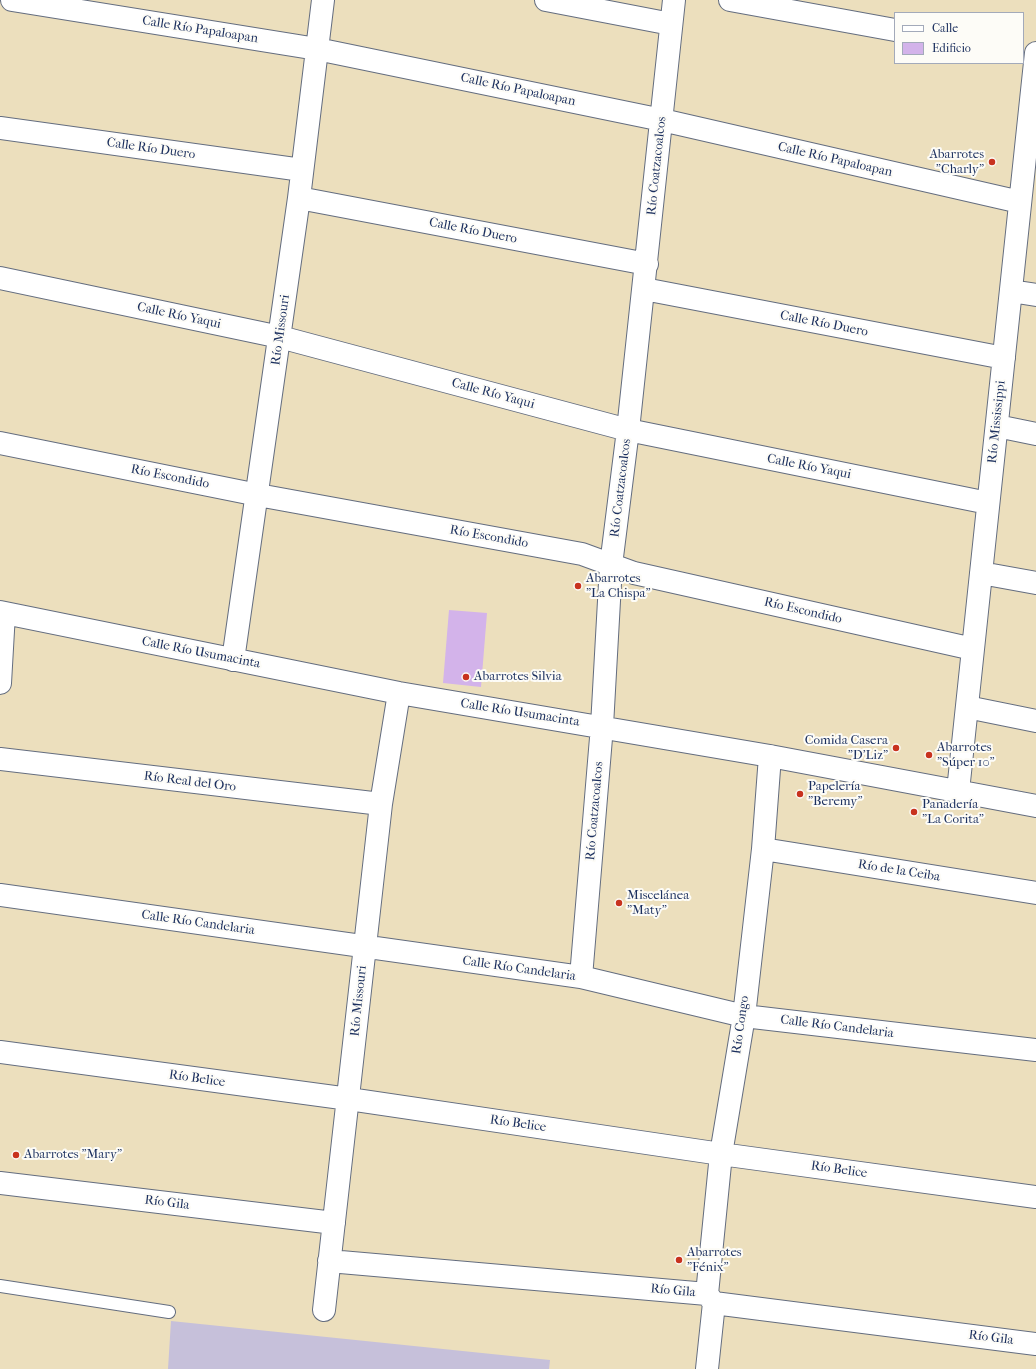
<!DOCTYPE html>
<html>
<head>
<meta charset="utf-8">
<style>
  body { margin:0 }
  #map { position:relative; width:1036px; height:1369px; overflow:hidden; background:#ecdfbd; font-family:"IM FELL French Canon",serif }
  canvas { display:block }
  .legend { position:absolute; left:894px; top:12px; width:130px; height:52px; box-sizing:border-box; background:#fdfcf7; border:1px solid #a3aaba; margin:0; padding:5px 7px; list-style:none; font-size:12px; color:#1b2f5e }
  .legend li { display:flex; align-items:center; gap:8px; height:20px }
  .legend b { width:20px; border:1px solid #a3aaba }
</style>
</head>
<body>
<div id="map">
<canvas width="1036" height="1369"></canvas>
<ul class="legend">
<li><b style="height:5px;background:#fff"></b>Calle</li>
<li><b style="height:11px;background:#d3b3ea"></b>Edificio</li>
</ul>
</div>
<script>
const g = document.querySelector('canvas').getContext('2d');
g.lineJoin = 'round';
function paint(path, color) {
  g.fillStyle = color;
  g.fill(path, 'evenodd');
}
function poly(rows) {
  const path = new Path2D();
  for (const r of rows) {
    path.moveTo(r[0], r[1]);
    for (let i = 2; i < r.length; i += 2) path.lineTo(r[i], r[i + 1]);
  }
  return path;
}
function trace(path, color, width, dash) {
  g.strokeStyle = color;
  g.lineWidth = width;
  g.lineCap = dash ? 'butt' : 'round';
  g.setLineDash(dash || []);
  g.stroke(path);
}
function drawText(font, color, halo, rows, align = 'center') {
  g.font = font + ' "IM FELL French Canon",serif';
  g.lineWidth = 4;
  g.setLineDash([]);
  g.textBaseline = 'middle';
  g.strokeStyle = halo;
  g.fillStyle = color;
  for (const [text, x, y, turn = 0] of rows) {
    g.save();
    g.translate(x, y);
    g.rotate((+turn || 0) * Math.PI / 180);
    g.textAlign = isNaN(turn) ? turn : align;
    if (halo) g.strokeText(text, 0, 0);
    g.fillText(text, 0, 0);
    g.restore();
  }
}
paint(poly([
  [171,1321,550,1360,549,1369,168,1369]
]), '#c6c0da');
paint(poly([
  [449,610,487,613,481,687,443,683]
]), '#d3b3ea');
const service = poly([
  [0,1286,169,1312]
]);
const minor = poly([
  [12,0,317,49,662,120,1020,202],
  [546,0,671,24],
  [730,0,895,30],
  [0,128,302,170],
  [299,198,647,264],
  [0,278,280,337,628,430,988,503],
  [644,289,1004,358],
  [1011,291,1036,295],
  [997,426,1036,434],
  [0,443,258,495,582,554,634,573,973,649],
  [981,573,1036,583],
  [0,612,399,693,770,756,1036,806],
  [233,660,299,198,323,0],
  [0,683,4,613],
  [967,707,1036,721],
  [0,759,381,804],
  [958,791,1036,53],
  [763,849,1036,893],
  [0,895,581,977,744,1016,1036,1050],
  [581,977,602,726,611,565,628,430,674,0],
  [0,1052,349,1099,721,1154,1036,1197],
  [0,1183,334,1223],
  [329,1261,707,1294,714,1303,1036,1344],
  [707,1294,721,1154,744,1016,763,849,770,756],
  [324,1310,381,804,399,693],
  [707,1369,714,1303]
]);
trace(service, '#646d7f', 14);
trace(minor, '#646d7f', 24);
trace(service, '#fff', 12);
trace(minor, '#fff', 22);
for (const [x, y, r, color] of [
  [992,162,4,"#c8321e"],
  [578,586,4,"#c8321e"],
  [466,677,4,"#c8321e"],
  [896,748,4,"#c8321e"],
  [929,755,4,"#c8321e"],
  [800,794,4,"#c8321e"],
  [914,812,4,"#c8321e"],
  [619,903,4,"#c8321e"],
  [16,1155,4,"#c8321e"],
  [679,1260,4,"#c8321e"]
]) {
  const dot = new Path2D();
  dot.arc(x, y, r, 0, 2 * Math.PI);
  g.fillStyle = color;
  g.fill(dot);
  trace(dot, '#fdfcf7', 1.5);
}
drawText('13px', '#1b2f5e', '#fdfcf7', [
  ["Calle Río Papaloapan",200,30,9],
  ["Calle Río Papaloapan",518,90,12],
  ["Calle Río Duero",151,149,8],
  ["Calle Río Papaloapan",835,160,13],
  ["Río Coatzacoalcos",657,166,-84],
  ["Calle Río Duero",473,231,11],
  ["Calle Río Yaqui",179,316,12],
  ["Calle Río Duero",824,324,11],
  ["Río Missouri",281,330,-82],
  ["Calle Río Yaqui",493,394,15],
  ["Río Mississippi",997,422,-84],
  ["Calle Río Yaqui",809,467,11],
  ["Río Escondido",170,477,11],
  ["Río Coatzacoalcos",621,488,-83],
  ["Río Escondido",489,537,10],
  ["Río Escondido",803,611,13],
  ["Calle Río Usumacinta",201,653,11],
  ["Calle Río Usumacinta",520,713,9],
  ["Río Real del Oro",190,782,7],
  ["Río Coatzacoalcos",595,811,-85],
  ["Río de la Ceiba",899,871,9],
  ["Calle Río Candelaria",198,923,8],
  ["Calle Río Candelaria",519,969,8],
  ["Río Missouri",359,1001,-84],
  ["Río Congo",741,1025,-82],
  ["Calle Río Candelaria",837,1027,7],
  ["Río Belice",197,1079,8],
  ["Río Belice",518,1124,8],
  ["Río Belice",839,1170,8],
  ["Río Gila",167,1203,7],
  ["Río Gila",673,1291,5],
  ["Río Gila",991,1338,7]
]);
drawText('13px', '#1b2f5e', '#fdfcf7', [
  ["Abarrotes",984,155,"right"],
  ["\"Charly\"",984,170,"right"],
  ["Abarrotes",586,579],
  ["\"La Chispa\"",586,594],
  ["Abarrotes Silvia",474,677],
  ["Comida Casera",888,741,"right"],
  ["\"D'Liz\"",888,756,"right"],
  ["Abarrotes",937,748],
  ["\"Súper 10\"",937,763],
  ["Papelería",808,787],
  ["\"Beremy\"",808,802],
  ["Panadería",922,805],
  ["\"La Corita\"",922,820],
  ["Miscelánea",627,896],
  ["\"Maty\"",627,911],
  ["Abarrotes \"Mary\"",24,1155],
  ["Abarrotes",687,1253],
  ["\"Fénix\"",687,1268]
], 'left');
</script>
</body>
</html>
